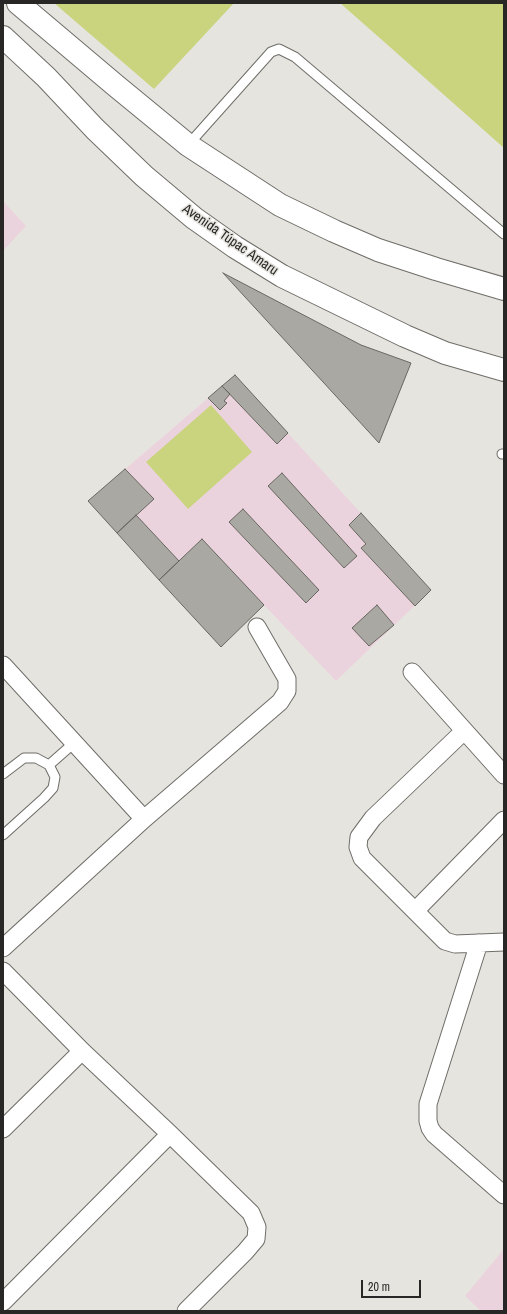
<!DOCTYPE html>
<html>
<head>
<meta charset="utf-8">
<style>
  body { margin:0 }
  #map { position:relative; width:507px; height:1314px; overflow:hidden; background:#e6e4df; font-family:"Archivo Narrow",sans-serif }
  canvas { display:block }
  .frame { position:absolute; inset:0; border:4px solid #282725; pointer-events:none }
  .scale { position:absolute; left:361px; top:1280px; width:60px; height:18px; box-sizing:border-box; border:2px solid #282725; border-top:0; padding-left:5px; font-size:12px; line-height:14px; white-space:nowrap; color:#282725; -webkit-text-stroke:3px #e6e4df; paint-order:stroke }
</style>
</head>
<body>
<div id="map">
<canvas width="507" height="1314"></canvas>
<div class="frame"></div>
<div class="scale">20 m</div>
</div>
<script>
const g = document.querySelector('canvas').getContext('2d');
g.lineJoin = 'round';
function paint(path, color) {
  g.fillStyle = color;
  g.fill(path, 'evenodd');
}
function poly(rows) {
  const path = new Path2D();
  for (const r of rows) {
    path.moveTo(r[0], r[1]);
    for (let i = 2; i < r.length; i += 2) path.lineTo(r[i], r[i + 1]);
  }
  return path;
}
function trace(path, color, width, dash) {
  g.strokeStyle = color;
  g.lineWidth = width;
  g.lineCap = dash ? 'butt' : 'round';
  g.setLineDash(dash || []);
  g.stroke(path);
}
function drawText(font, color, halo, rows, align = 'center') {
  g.font = font + ' "Archivo Narrow",sans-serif';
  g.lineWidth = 3;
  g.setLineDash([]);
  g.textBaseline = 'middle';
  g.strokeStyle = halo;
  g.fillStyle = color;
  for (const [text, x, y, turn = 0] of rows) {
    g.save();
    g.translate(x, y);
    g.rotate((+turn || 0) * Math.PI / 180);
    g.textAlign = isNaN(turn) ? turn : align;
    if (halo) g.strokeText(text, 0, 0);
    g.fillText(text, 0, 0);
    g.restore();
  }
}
paint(poly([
  [3,201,26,226,3,251],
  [235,375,431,590,336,681,264,605,221,647,88,501],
  [504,1249,504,1311,481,1311,465,1296]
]), '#ebd3de');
paint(poly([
  [54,3,234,3,154,89],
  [340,3,504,3,504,148,382,40],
  [211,405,252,452,188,509,146,462]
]), '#cad47e');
const building = poly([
  [223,273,361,345,411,363,379,443,223,273],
  [235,375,288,433,277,444,222,386,235,375],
  [222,386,230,394,224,401,227,403,220,410,208,398,222,386],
  [125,469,154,499,117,533,88,501,125,469],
  [282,473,357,556,344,568,268,486,282,473],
  [243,509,319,590,306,603,229,522,243,509],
  [361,513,431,590,415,606,361,548,366,544,349,525,361,513],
  [136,515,179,561,159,580,117,533,136,515],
  [202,539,264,605,221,647,159,580,202,539],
  [377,605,394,625,369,646,352,628,377,605]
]);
paint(building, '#aaa8a3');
trace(building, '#696762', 1);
const lane = poly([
  [188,145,271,52,279,49,295,57,504,234],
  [502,454,504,454],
  [49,765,74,743],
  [3,774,24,758,36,758,49,765,55,777,53,788,44,798,3,835]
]);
const street = poly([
  [3,665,144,819],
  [412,672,504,775],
  [464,731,373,818,359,837,358,847,362,858,445,941,455,944,504,942],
  [415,911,504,820],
  [479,943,428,1104,428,1121,430,1128,434,1134,504,1195],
  [3,948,144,819,280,702,287,691,287,679,257,627],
  [3,971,82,1051,170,1134,251,1213,257,1227,256,1239,245,1252,186,1311],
  [3,1129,82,1051],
  [3,1302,170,1134]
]);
const secondary = poly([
  [18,3,115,85,188,145,280,205,334,231,378,250,436,269,504,289],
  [3,37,46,77,95,129,144,176,194,218,235,247,282,276,405,336,445,353,504,370]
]);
trace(lane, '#6f6d68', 11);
trace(street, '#6f6d68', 19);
trace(secondary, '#6f6d68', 24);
trace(lane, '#fff', 9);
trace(street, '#fff', 17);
trace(secondary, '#fff', 22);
drawText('14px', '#282725', '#e6e4df', [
  ["Avenida Túpac Amaru",230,240,35]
]);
</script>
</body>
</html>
